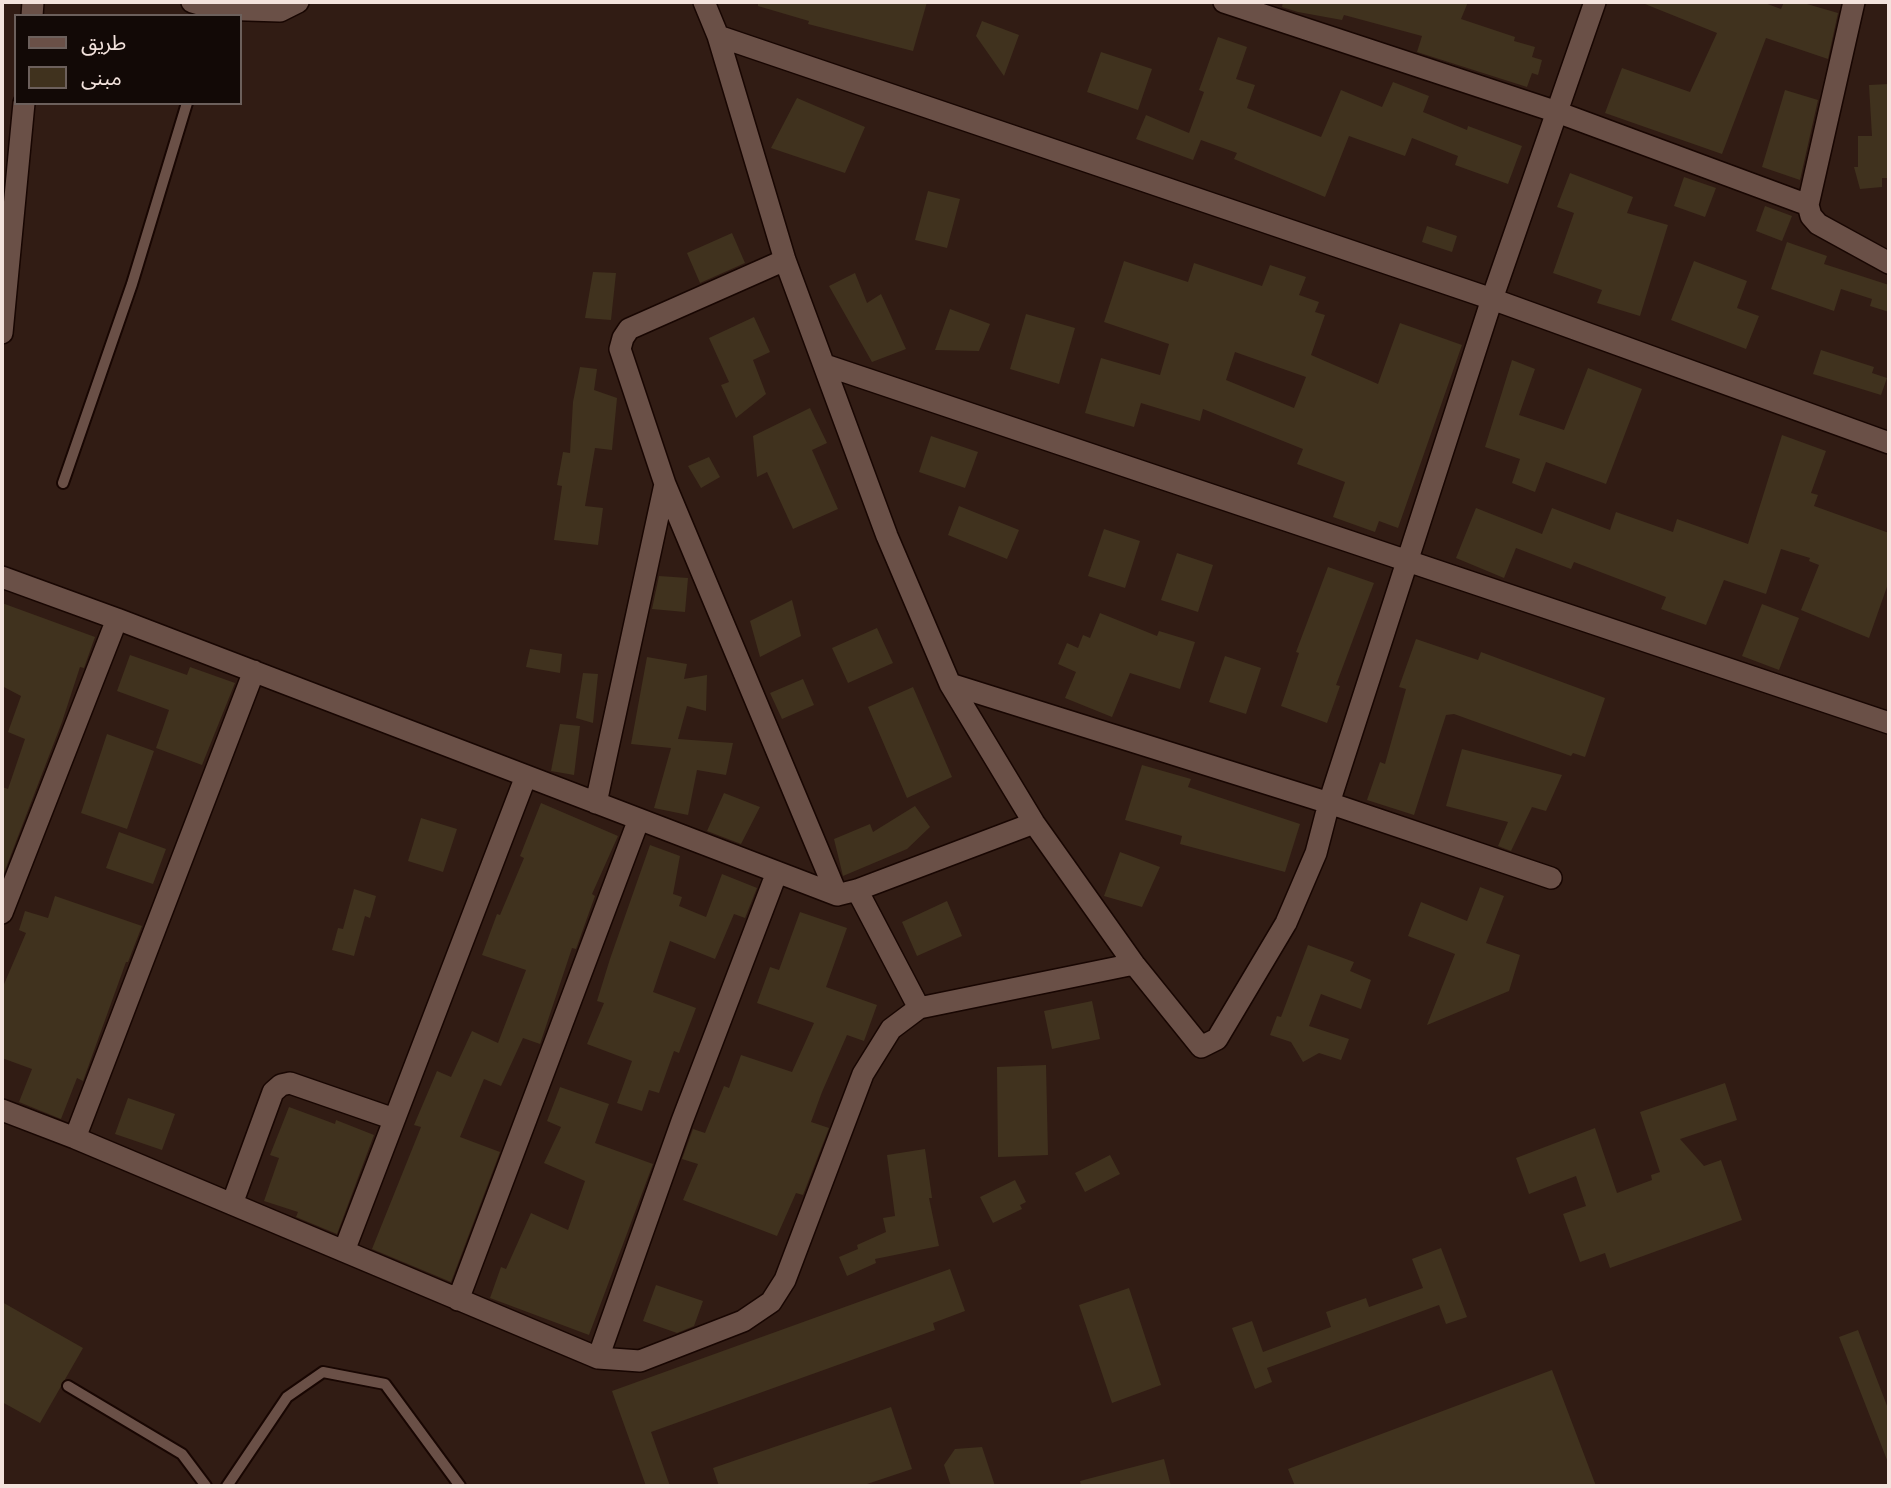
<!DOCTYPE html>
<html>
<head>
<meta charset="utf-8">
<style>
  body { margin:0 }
  #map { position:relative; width:1891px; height:1488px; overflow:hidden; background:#311c14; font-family:Arial,"Noto Sans Arabic",sans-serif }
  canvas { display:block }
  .frame { position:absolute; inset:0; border:4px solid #f3e3dd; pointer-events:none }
  .legend { position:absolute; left:14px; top:14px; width:228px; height:91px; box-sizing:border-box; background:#120906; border:2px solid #6c605c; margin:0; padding:9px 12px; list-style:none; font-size:21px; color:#f3e3dd }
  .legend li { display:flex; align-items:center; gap:14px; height:35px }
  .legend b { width:35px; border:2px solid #6c605c }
</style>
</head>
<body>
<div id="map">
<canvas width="1891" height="1488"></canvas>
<div class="frame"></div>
<ul class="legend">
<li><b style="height:9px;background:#6a5047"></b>طريق</li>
<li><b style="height:19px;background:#40321e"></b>مبنى</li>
</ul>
</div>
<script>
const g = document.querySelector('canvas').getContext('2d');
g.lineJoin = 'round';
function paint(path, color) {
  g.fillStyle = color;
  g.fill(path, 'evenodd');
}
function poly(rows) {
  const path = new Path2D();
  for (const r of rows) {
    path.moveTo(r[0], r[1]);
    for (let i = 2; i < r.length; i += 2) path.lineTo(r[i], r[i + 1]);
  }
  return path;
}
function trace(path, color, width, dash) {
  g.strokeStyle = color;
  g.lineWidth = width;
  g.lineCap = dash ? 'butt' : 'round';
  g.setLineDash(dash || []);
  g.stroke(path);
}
paint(poly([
  [758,2,927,2,913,51,808,24,809,21,758,6],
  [1283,2,1468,2,1461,19,1515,37,1514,41,1535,47,1532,57,1542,60,1538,75,1532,73,1527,87,1417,52,1422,36,1344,15,1342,20,1298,12,1282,7],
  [1640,2,1762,2,1781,9,1784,2,1800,2,1838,13,1828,59,1766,38,1722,154,1605,113,1622,68,1690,92,1717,33],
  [982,21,1019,35,1004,76,976,36],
  [1218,37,1247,47,1236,79,1255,85,1247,108,1321,137,1341,90,1382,107,1393,82,1429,96,1423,112,1467,130,1468,126,1522,146,1508,184,1455,165,1458,156,1412,138,1405,156,1349,136,1325,197,1234,159,1237,153,1201,140,1193,160,1136,139,1146,115,1189,133,1204,92,1199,90],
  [1101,52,1152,69,1138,110,1087,92],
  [1889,84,1889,178,1882,178,1882,187,1860,189,1854,167,1858,167,1858,136,1872,136,1869,85],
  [1785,90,1818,100,1800,180,1762,167],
  [797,98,865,127,845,173,771,148],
  [1570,173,1633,197,1627,213,1668,225,1640,316,1597,303,1602,290,1553,273,1574,213,1557,207],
  [1684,177,1716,188,1705,217,1674,206],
  [928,191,960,199,947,248,915,240],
  [1765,206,1792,216,1782,241,1756,231],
  [1427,226,1457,236,1452,252,1422,242],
  [732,233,745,263,700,283,687,253],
  [1787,242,1827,256,1824,264,1889,285,1889,312,1870,306,1872,299,1841,289,1834,311,1771,289],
  [1124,261,1188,282,1194,263,1262,286,1270,265,1306,277,1299,295,1319,302,1315,312,1325,315,1311,355,1378,384,1400,323,1462,345,1398,528,1379,521,1375,532,1333,517,1345,482,1297,464,1303,449,1203,409,1200,421,1141,403,1134,427,1085,413,1101,358,1160,375,1169,344,1104,322],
  [1235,352,1306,377,1294,408,1226,380],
  [1694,261,1747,281,1737,308,1759,316,1746,349,1671,320],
  [593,272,616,273,611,320,585,318],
  [855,273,867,303,881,294,906,349,872,362,829,286],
  [950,309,990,324,979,351,935,350],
  [1026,314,1075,328,1059,384,1010,369],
  [754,317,770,352,753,360,766,394,736,418,721,385,729,382,709,338],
  [1821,350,1874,367,1872,373,1887,378,1881,395,1813,374],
  [1512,360,1535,369,1519,415,1564,430,1588,368,1642,389,1606,484,1546,462,1535,492,1512,483,1520,459,1485,447],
  [580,367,597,369,594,390,617,398,612,450,595,448,585,506,603,508,598,545,554,540,562,486,557,485,563,452,570,453,573,402],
  [810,408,827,443,812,450,838,509,793,529,767,472,757,477,753,436],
  [1782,435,1826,451,1811,493,1818,495,1814,506,1889,533,1889,581,1869,638,1801,610,1819,565,1809,561,1810,558,1781,549,1766,594,1724,580,1706,625,1661,609,1666,597,1574,562,1571,569,1516,548,1504,578,1456,558,1476,508,1542,534,1552,508,1610,530,1616,512,1673,532,1677,519,1748,544],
  [931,436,978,452,965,488,919,472],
  [709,457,720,477,701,488,688,466],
  [959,506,1019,530,1007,559,948,535],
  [1104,529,1140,541,1125,588,1088,576],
  [1177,553,1213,565,1198,612,1161,600],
  [1328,567,1374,583,1336,685,1340,686,1327,723,1281,706,1299,653,1296,652],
  [659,576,688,578,685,612,652,609],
  [792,600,801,636,760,657,750,621],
  [2,603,95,637,84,668,80,667,62,722,2,878,2,787,8,789,25,739,8,732,21,696,2,686],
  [1762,604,1799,618,1779,670,1742,656],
  [1100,613,1157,636,1159,631,1195,642,1180,689,1130,673,1112,717,1065,698,1076,672,1058,664,1067,643,1078,648,1083,635,1090,638],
  [877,628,893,663,848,683,832,648],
  [1416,639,1478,660,1481,652,1605,698,1585,757,1573,753,1571,756,1454,714,1446,715,1414,815,1367,800,1380,762,1385,764,1406,689,1399,687],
  [530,649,562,654,560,673,526,667],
  [130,655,187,675,190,667,235,683,202,765,156,748,169,710,117,691],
  [1225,656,1261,668,1246,714,1209,702],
  [647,657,687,664,684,679,707,675,706,711,687,706,678,739,733,743,726,775,697,770,688,815,654,808,671,748,631,744],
  [583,673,598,674,593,723,576,718],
  [803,679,814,705,782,719,770,693],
  [913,687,952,777,907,798,868,707],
  [560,724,580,726,574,775,551,771],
  [107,734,154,751,127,829,81,813],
  [1462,749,1562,775,1546,811,1532,807,1511,851,1498,846,1508,822,1446,806],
  [1142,765,1191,779,1188,787,1300,824,1285,872,1180,844,1182,836,1125,820],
  [724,793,760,807,741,844,707,831],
  [541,803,618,836,592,894,595,896,576,949,572,948,540,1044,523,1038,501,1086,484,1079,460,1137,500,1152,451,1282,372,1249,421,1127,414,1125,437,1071,451,1077,472,1031,498,1043,526,970,482,955,497,914,500,915,524,858,520,856],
  [915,806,930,827,907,849,843,876,834,839,870,824,873,832],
  [421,818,457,829,443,872,408,861],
  [119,832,166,849,153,884,106,868],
  [650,845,680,856,673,894,682,897,679,906,706,917,722,874,757,888,745,918,734,914,715,959,670,941,653,992,696,1008,679,1053,674,1051,659,1093,649,1090,642,1111,617,1103,632,1061,587,1044,604,1003,597,1001,610,959],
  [1120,852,1160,867,1142,907,1104,896],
  [1480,887,1504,896,1486,943,1520,955,1509,991,1427,1025,1455,954,1408,936,1421,902,1467,921],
  [354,889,376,896,370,918,365,916,354,956,332,950,338,928,343,929],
  [55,896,142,926,128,962,126,962,83,1081,77,1078,61,1119,19,1102,32,1069,2,1058,2,989,26,933,19,930,25,911,48,918],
  [947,901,962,936,917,956,902,922],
  [800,912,847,928,826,987,877,1005,864,1041,847,1035,822,1092,811,1122,829,1128,803,1195,796,1193,777,1236,683,1200,698,1164,682,1159,693,1129,705,1133,724,1086,729,1088,741,1055,792,1072,814,1023,757,1003,770,967,779,970],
  [1308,945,1354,962,1350,971,1371,980,1361,1009,1321,994,1309,1026,1349,1039,1341,1060,1319,1053,1303,1062,1291,1042,1270,1035,1277,1016,1281,1017],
  [1092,1001,1100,1039,1052,1049,1044,1011],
  [1046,1065,1048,1155,998,1157,997,1067],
  [1725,1083,1737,1120,1680,1139,1704,1166,1721,1160,1742,1220,1610,1268,1605,1253,1580,1262,1563,1214,1586,1206,1576,1176,1529,1194,1516,1158,1595,1128,1617,1193,1652,1180,1651,1175,1660,1172,1640,1112],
  [560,1087,609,1104,595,1143,653,1164,589,1335,490,1298,501,1267,506,1269,531,1213,568,1230,585,1181,544,1163,561,1127,547,1121],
  [128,1098,175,1114,162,1150,115,1134],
  [289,1107,335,1124,336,1120,374,1135,337,1234,296,1217,298,1212,264,1201,279,1158,270,1155],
  [925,1149,932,1198,929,1198,939,1246,875,1259,876,1263,847,1276,839,1257,858,1249,857,1245,886,1232,883,1218,895,1216,887,1155],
  [1110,1155,1120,1174,1085,1192,1075,1173],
  [1015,1180,1026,1202,1020,1205,1022,1209,993,1223,980,1197],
  [1441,1248,1467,1317,1446,1324,1439,1305,1267,1368,1272,1382,1255,1389,1232,1328,1252,1321,1263,1352,1331,1327,1326,1312,1366,1298,1369,1307,1423,1288,1412,1259],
  [950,1269,965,1311,933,1323,935,1330,651,1432,670,1486,646,1486,612,1391],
  [656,1285,703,1301,694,1326,677,1333,643,1321],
  [1129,1288,1161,1385,1112,1403,1079,1305],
  [2,1302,83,1348,40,1423,2,1402],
  [1858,1330,1889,1411,1889,1465,1839,1337],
  [1552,1370,1596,1486,1295,1486,1288,1469],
  [891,1407,912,1469,861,1486,719,1486,713,1468],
  [982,1447,995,1486,951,1486,944,1465,955,1449],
  [1164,1459,1171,1486,1081,1486,1080,1481]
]), '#40321e');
const service = poly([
  [63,483,132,284,187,103],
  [68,1386,182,1454,206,1486],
  [227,1486,287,1397,323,1372,385,1384,460,1486]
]);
const minor = poly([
  [192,2,216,9,280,11,298,2],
  [704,2,718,36,785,260,887,536,950,684,1034,823,1134,964,1201,1047,1217,1039,1286,923,1316,853,1329,803,1492,299,1595,2],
  [1224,2,1557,112,1808,205,1811,216,1818,224,1889,263],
  [32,16,33,2],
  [718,36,1492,299,1889,443],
  [1808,205,1854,2],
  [2,333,24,103],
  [825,365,1889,723],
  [665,484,620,349,623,338,629,329,785,260],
  [2,577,117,619,2,913],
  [117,619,837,895,857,890,1034,823],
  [950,684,1329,803,1551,878],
  [596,803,665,484,837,895],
  [857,890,919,1008],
  [2,1110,75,1138,598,1358,640,1361,743,1321,771,1302,785,1280,863,1074,891,1029,919,1008,1134,964],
  [75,1138,254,671],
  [232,1204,273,1092,281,1085,290,1083,394,1119],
  [344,1251,526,776],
  [458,1300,639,819],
  [598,1358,682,1121,777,872]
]);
trace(service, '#180602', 14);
trace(minor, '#180602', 24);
trace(service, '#6a5047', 10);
trace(minor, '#6a5047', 21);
</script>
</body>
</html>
